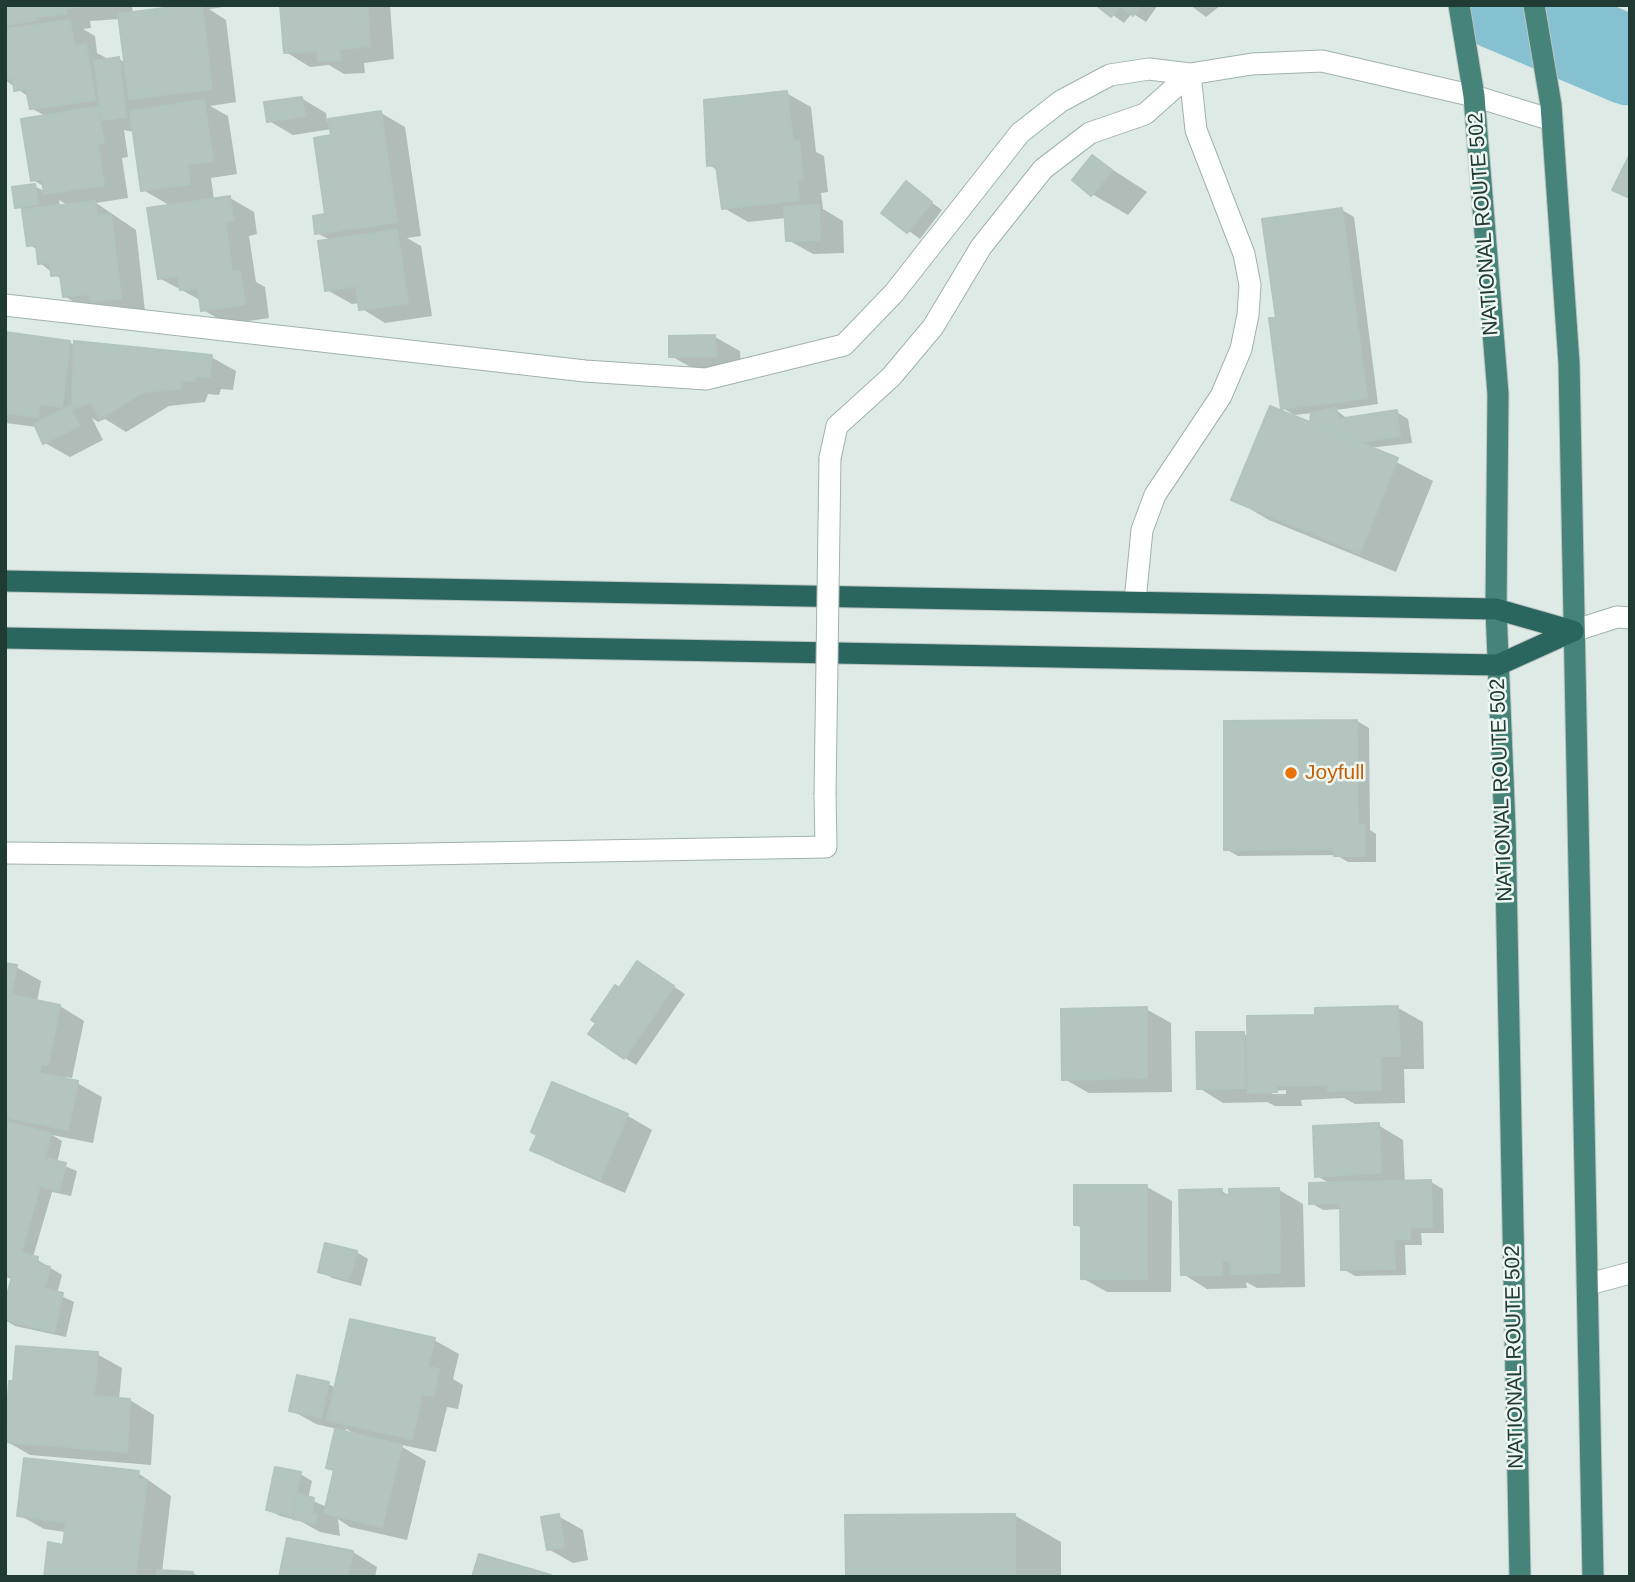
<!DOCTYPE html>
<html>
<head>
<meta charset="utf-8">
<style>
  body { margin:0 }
  #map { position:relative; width:1635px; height:1582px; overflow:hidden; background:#deeae6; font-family:Arial,sans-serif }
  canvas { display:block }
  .frame { position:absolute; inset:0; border:7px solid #203a34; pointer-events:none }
</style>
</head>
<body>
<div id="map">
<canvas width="1635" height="1582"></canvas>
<div class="frame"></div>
</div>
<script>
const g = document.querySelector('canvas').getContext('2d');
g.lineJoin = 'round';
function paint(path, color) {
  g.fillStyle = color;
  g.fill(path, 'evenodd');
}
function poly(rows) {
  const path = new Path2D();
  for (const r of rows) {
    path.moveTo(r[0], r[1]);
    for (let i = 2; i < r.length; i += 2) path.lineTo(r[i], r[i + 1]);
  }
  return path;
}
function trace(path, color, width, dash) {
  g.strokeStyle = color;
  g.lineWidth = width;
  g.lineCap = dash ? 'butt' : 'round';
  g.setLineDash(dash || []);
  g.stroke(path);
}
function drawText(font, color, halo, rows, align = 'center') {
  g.font = font + ' Arial,sans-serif';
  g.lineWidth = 5;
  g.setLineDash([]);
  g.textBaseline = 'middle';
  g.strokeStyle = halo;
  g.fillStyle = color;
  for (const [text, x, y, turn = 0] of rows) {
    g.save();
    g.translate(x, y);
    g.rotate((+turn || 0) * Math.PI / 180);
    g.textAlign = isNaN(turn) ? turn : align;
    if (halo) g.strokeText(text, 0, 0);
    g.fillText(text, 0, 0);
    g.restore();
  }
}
paint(poly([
  [5,5,132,5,133,14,171,9,164,5,237,5,209,9,226,20,236,102,210,106,228,116,237,174,211,178,214,200,230,198,254,212,257,234,249,236,256,282,265,287,269,318,228,324,203,310,202,301,159,278,171,206,143,190,134,132,124,130,128,157,122,158,128,198,96,203,136,230,145,311,89,310,64,296,62,280,40,263,38,250,28,244,24,211,17,206,34,186,46,192,45,187,33,180,47,117,31,108,30,98,5,80,5,40,10,39,5,28],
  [120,19,126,63,119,59,110,60,97,53,95,36,83,29,91,28,90,21],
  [59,200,69,206,60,207],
  [282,5,390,5,394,59,364,63,365,73,344,74,329,65,310,67,286,52],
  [1099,5,1158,5,1146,22,1132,13,1124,23],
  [1190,5,1221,5,1206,17],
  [786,93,811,107,816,152,824,156,828,192,821,193,823,209,843,221,844,253,813,254,788,240,786,218,748,222,724,208,719,171,709,165],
  [301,98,326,113,327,121,381,113,405,127,421,236,407,238,421,246,432,316,385,323,361,308,360,303,352,304,327,290,332,241,317,233,327,216,332,129,293,135,269,121],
  [1093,157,1147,192,1128,215,1092,194],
  [906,184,942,210,920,239,884,213],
  [1342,210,1354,217,1378,404,1336,410,1348,419,1396,412,1408,419,1412,443,1369,448,1433,481,1396,572,1269,520,1233,499,1320,426,1313,413,1294,415,1283,408,1278,320],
  [5,334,69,342,76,346,211,357,236,371,233,390,221,389,219,395,208,394,205,402,169,406,126,432,105,419,98,422,92,418,103,440,70,457,45,443,37,427,5,423],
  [715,337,740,351,741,370,696,370,671,356],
  [1357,721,1369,728,1370,830,1376,834,1376,862,1348,862,1336,855,1238,856,1226,849],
  [5,965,16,967,41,981,37,1002,60,1006,84,1021,72,1078,66,1077,65,1081,77,1083,102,1097,93,1143,52,1135,62,1141,57,1163,77,1171,71,1196,52,1192,33,1257,62,1275,57,1294,74,1302,66,1337,15,1326,5,1320,13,1279,5,1277],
  [650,971,685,994,636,1065,625,1058,620,990],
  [1398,1008,1423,1022,1424,1069,1404,1069,1405,1103,1355,1104,1344,1098,1301,1100,1302,1106,1275,1106,1267,1102,1223,1103,1199,1088,1244,1034,1249,1037,1317,1016],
  [1286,1090,1286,1094,1272,1094,1272,1091],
  [1146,1009,1171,1023,1172,1092,1089,1093,1064,1079],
  [553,1084,628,1116,652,1130,625,1193,556,1163,532,1149],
  [1378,1125,1403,1140,1405,1183,1431,1182,1443,1189,1444,1233,1421,1233,1422,1245,1405,1245,1406,1275,1355,1276,1343,1269,1342,1209,1323,1210,1311,1203,1331,1184,1317,1176],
  [1147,1187,1172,1201,1171,1292,1107,1292,1082,1278,1083,1229,1075,1224],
  [1279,1190,1303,1204,1305,1287,1257,1288,1246,1282,1247,1288,1207,1289,1183,1274,1222,1191,1231,1197],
  [356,1252,368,1259,361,1286,332,1278,320,1271],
  [434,1340,459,1354,453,1379,463,1385,458,1409,447,1407,436,1452,397,1444,426,1461,407,1540,350,1527,338,1519,340,1536,320,1532,300,1521,280,1516,268,1510,300,1474,312,1481,308,1499,327,1507,335,1471,328,1467,337,1429,316,1424,291,1410,328,1384,336,1388],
  [346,1429,357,1435,345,1433],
  [97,1354,122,1368,119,1400,130,1400,154,1415,151,1465,30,1455,6,1441],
  [138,1473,171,1496,162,1572,193,1573,199,1577,46,1577,65,1547,66,1532,44,1529,19,1515],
  [1014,1515,1061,1542,1061,1577,847,1577],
  [558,1516,583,1530,588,1560,573,1563,548,1549],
  [353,1552,377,1567,375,1577,281,1577]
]), '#0003');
trace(poly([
  [1498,5,1630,61]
]), '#85c1d1', 89);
const building = poly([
  [5,5,32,5,33,17,38,20,5,25,5,5],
  [32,5,98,5,66,8,67,14,33,17,32,5],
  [187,5,202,5,212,89,129,99,118,14,187,5],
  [280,5,367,5,370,46,339,49,341,60,318,61,317,51,284,53,280,5],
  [1096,5,1141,5,1133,16,1120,6,1111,17,1096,5],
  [70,20,74,46,86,44,95,100,30,109,26,89,14,91,13,78,5,79,6,29,70,20],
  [119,57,126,117,102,120,94,61,119,57],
  [787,91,793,141,799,140,803,179,797,180,799,200,722,209,716,165,707,166,704,100,787,91],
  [302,97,305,116,267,122,264,102,302,97],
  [204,100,213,161,187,164,190,184,141,191,130,111,204,100],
  [98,107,104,143,98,144,104,185,44,194,42,179,31,181,21,119,98,107],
  [381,111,397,222,315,234,313,216,325,214,314,138,331,135,328,119,381,111],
  [1092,155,1112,170,1091,196,1072,180,1092,155],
  [1629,156,1630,157,1630,198,1612,190,1629,156],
  [906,181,932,202,907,233,881,213,906,181],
  [35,184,38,204,15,208,12,187,35,184],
  [230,196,233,221,225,222,232,272,240,271,245,304,201,311,198,288,180,290,178,276,158,279,147,208,230,196],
  [95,201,97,216,111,214,121,298,91,302,90,294,63,297,60,275,51,276,50,262,38,264,36,245,27,246,22,210,95,201],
  [819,205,820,240,786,241,784,207,819,205],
  [1342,208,1367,398,1281,409,1269,318,1276,318,1262,219,1342,208],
  [397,230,408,303,359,310,356,286,325,291,318,241,397,230],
  [5,332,70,341,62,407,40,404,38,417,5,413,5,332],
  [715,335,716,356,669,357,669,336,715,335],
  [74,341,212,355,209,377,196,376,195,381,183,381,180,389,143,392,100,419,91,402,72,409,74,341],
  [70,406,79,426,43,444,34,424,70,406],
  [1270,406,1398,458,1360,553,1231,500,1270,406],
  [1336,408,1338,419,1397,410,1400,436,1360,442,1310,422,1311,413,1336,408],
  [1357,720,1358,825,1365,825,1365,856,1334,856,1334,849,1224,850,1224,721,1357,720],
  [637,961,674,986,624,1059,588,1034,596,1023,591,1020,615,985,619,988,637,961],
  [5,963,17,965,11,995,60,1005,48,1065,41,1064,39,1073,78,1081,68,1130,5,1117,5,963],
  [1398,1006,1400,1056,1380,1056,1381,1090,1328,1091,1328,1085,1277,1086,1277,1092,1248,1093,1247,1016,1315,1015,1315,1008,1398,1006],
  [1147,1007,1147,1078,1062,1080,1061,1009,1147,1007],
  [1196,1032,1244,1032,1245,1088,1197,1089,1196,1032],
  [552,1082,628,1114,600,1180,530,1150,537,1135,531,1132,552,1082],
  [5,1122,51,1133,45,1158,66,1163,59,1191,40,1186,21,1253,38,1257,37,1263,50,1267,45,1289,63,1293,54,1332,5,1320,5,1303,12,1276,5,1275,5,1122],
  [1379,1123,1381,1173,1315,1177,1313,1126,1379,1123],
  [1431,1180,1432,1227,1410,1227,1410,1239,1394,1239,1395,1269,1341,1270,1340,1203,1309,1204,1309,1183,1431,1180],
  [1074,1185,1147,1185,1147,1279,1081,1279,1081,1225,1074,1225,1074,1185],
  [1279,1188,1280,1273,1231,1274,1230,1261,1222,1260,1222,1275,1181,1275,1179,1190,1222,1189,1221,1195,1229,1195,1229,1189,1279,1188],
  [325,1243,357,1251,349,1280,318,1272,325,1243],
  [350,1319,435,1338,428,1367,439,1369,434,1396,422,1394,412,1439,327,1420,350,1319],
  [16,1346,98,1352,94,1396,130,1399,127,1452,5,1442,9,1381,13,1381,16,1346],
  [297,1375,329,1382,321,1418,289,1411,297,1375],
  [335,1429,402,1445,382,1527,324,1513,334,1470,326,1468,335,1429],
  [24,1458,139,1471,137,1479,147,1480,135,1577,44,1577,48,1542,63,1545,66,1522,17,1516,24,1458],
  [275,1467,301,1472,291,1516,266,1510,275,1467],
  [298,1494,314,1498,312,1514,317,1514,315,1523,293,1519,298,1494],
  [559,1514,564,1547,547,1550,541,1517,559,1514],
  [1015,1514,1015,1577,846,1577,845,1515,1015,1514],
  [287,1538,353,1551,348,1577,279,1577,287,1538],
  [479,1554,551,1575,550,1577,472,1577,479,1554],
  [157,1570,193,1572,193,1577,157,1577,157,1570]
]);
paint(building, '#b4c5bf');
trace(building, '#b1c4bd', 2);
const minor = poly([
  [5,305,585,371,706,379,844,345,894,293,1020,133,1061,101,1110,75,1149,69,1190,74,1252,64,1322,61,1474,96,1552,120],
  [830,458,837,426,891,377,933,327,981,247,1043,169,1090,133,1145,114,1190,74],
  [1135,601,1142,530,1155,495,1221,396,1241,349,1248,315,1250,285,1244,254,1196,130,1190,74],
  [1573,631,1617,617,1630,618],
  [5,853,308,856,826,847,825,795],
  [1589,1284,1630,1273]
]);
const trunk = poly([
  [1459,5,1474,96,1498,394,1496,609,1505,828,1520,1577],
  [1534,5,1551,105,1569,363,1593,1577]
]);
const motorway = poly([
  [5,581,1496,609,1573,631],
  [5,638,1498,665,1573,631]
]);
trace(minor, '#a1b2ad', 23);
trace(trunk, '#bcc4c2', 23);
trace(motorway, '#bcc4c2', 23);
trace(minor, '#fff', 21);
trace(trunk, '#468379', 21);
trace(motorway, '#2b665e', 21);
const minorBridge = poly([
  [825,795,830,458]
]);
trace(minorBridge, '#a1b2ad', 23, []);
trace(minorBridge, '#fff', 21);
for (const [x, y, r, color] of [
  [1291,773,7,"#e8710a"]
]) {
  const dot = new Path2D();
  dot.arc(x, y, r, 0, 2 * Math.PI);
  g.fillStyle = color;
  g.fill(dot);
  trace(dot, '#eff7f3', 2.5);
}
drawText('21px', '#203a34', '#eff7f3', [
  ["NATIONAL ROUTE 502",1484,224,-94],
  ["NATIONAL ROUTE 502",1502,790,-92],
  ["NATIONAL ROUTE 502",1515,1357,-91]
]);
drawText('21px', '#c56008', '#eff7f3', [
  ["Joyfull",1305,773]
], 'left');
</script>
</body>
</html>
